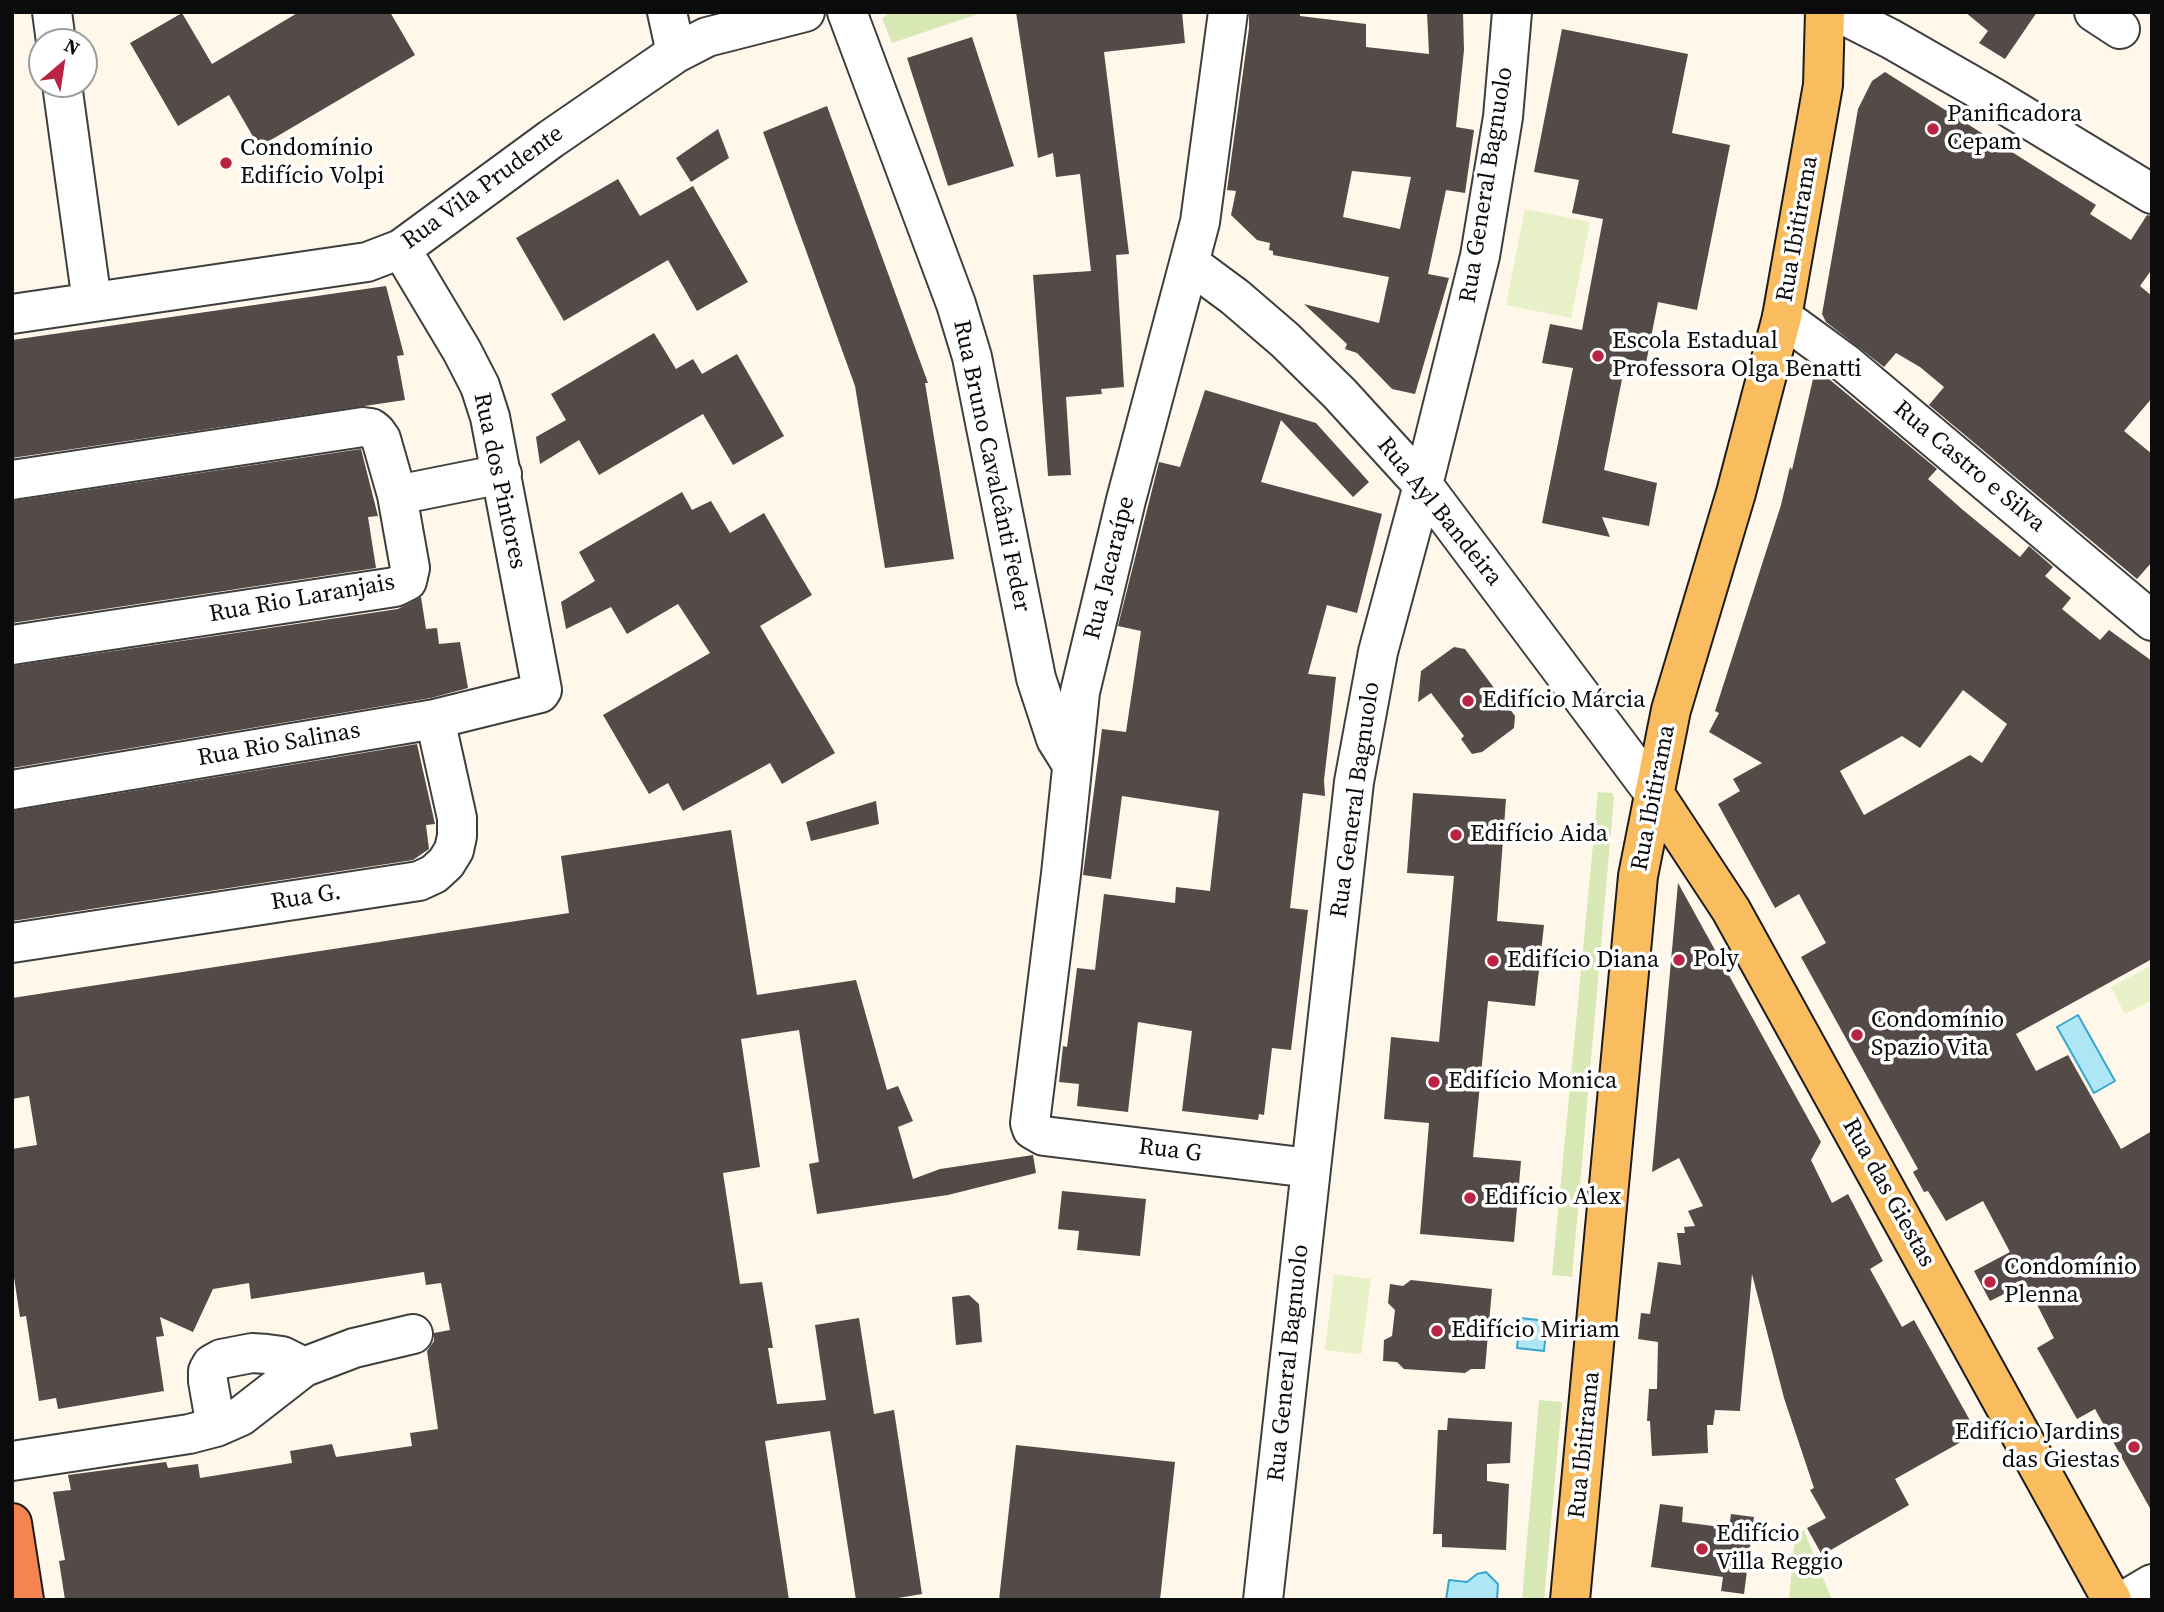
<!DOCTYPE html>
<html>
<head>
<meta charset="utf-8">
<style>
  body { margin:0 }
  #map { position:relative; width:2164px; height:1612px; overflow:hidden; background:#fff7e9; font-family:"Source Serif 4",serif }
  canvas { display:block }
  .frame { position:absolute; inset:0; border:14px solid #0b0b0b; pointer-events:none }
  .north { position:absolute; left:28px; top:28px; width:70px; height:70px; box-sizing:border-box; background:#fff; border:2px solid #9d9d9d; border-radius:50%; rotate:29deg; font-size:19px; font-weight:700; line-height:28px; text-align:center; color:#0b0b0b }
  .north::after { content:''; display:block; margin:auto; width:24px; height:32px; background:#ba2442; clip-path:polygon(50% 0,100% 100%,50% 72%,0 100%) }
</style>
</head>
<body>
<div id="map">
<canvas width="2164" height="1612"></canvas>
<div class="frame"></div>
<div class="north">N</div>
</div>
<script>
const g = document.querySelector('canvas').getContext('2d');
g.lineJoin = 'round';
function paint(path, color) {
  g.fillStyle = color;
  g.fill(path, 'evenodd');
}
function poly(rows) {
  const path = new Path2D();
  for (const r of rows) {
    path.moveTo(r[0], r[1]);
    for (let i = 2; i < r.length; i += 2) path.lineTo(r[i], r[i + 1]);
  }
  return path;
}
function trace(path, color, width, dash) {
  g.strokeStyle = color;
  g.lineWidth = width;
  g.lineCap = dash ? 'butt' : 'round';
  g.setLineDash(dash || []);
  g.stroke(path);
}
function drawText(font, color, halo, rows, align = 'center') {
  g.font = font + ' "Source Serif 4",serif';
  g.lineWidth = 7;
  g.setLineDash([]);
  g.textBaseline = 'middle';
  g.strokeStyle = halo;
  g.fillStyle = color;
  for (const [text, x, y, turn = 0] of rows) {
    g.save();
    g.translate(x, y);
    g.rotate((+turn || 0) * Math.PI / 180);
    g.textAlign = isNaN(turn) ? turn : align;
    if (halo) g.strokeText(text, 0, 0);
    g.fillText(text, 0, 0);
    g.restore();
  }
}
paint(poly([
  [892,12,984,12,892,43,882,18],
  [1598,792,1612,793,1614,797,1572,1277,1552,1275],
  [1539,1400,1562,1402,1544,1600,1522,1600],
  [1804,1530,1815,1558,1832,1600,1789,1600,1795,1535]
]), '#d7e8b4');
paint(poly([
  [1525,209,1590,222,1571,318,1506,305],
  [2152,965,2152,1000,2125,1014,2111,987],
  [1334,1274,1371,1279,1361,1354,1325,1350]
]), '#e7f0c6');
const water = poly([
  [2078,1015,2115,1081,2094,1093,2057,1027,2078,1015],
  [1520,1318,1547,1321,1544,1351,1517,1348,1520,1318],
  [1486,1572,1498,1584,1497,1600,1446,1600,1449,1580,1467,1582,1477,1574,1486,1572]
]);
paint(water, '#aee6f6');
trace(water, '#35a7cd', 2);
paint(poly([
  [299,12,390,12,415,55,259,147,229,95,178,126,130,43,182,13,212,64],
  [1016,12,1182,12,1185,43,1104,52,1129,254,1116,255,1124,387,1101,389,1102,394,1066,397,1071,475,1048,476,1033,275,1091,271,1080,174,1056,177,1053,153,1038,158],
  [1249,12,1300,12,1300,16,1366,24,1366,47,1429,54,1427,12,1463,12,1464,50,1456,127,1474,130,1465,193,1446,190,1428,274,1449,278,1415,394,1392,389,1357,353,1345,349,1347,344,1304,304,1379,323,1389,277,1273,255,1273,251,1269,250,1270,243,1257,240,1231,215,1236,191,1227,190,1249,28],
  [1352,171,1411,177,1400,229,1343,217],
  [1965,12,2037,12,2005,59,1979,43,1988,31],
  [1562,29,1688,54,1672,133,1730,145,1697,310,1658,302,1646,363,1626,359,1604,470,1657,483,1649,526,1602,517,1610,537,1542,523,1573,368,1542,363,1550,324,1582,330,1603,219,1572,213,1579,180,1534,172],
  [972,37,1014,166,948,186,907,58],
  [1885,72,2096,205,2090,214,2131,240,2147,215,2152,216,2152,269,2140,286,2152,296,2152,398,2124,431,2152,454,2152,562,2137,579,1929,405,1944,387,1920,367,1896,353,1884,367,1826,322,1822,314,1858,109,1872,81],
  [827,106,928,383,925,383,954,559,885,568,855,386,763,132],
  [718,129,729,158,691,182,676,158],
  [618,179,640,216,693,186,748,282,697,311,668,260,564,321,516,238],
  [386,286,404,355,397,356,405,400,12,458,12,340],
  [654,333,676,369,693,359,702,374,737,354,784,436,733,465,703,414,599,475,579,440,540,464,536,437,566,420,551,394],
  [1823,374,1937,469,1928,479,1963,510,2020,557,2029,546,2053,567,2045,576,2071,598,2062,609,2100,640,2109,630,2152,661,2152,959,2016,1034,2036,1071,2068,1055,2121,1149,2152,1131,2152,1512,2095,1409,2077,1419,2037,1348,2054,1338,2026,1283,1990,1301,1974,1271,2010,1252,1983,1201,1946,1221,1928,1191,1924,1192,1913,1172,1918,1169,1801,957,1826,943,1799,894,1775,908,1718,804,1740,791,1733,779,1762,763,1709,732,1719,713,1715,711,1781,505,1790,467,1792,470,1813,379],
  [1963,690,2007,724,1982,763,1970,755,1864,815,1840,771,1902,736,1920,748],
  [1205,390,1316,423,1369,482,1353,497,1281,420,1261,482,1382,514,1357,613,1327,605,1308,674,1336,677,1324,780,1325,796,1303,793,1290,908,1308,910,1291,1050,1272,1048,1264,1115,1259,1114,1258,1120,1182,1111,1192,1031,1138,1022,1128,1112,1077,1106,1079,1084,1059,1082,1063,1046,1067,1047,1077,968,1095,970,1104,894,1175,903,1176,887,1210,891,1219,811,1122,796,1111,879,1083,875,1102,729,1126,732,1141,631,1118,626,1159,462,1180,467],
  [361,449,378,516,368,517,376,568,12,623,12,501],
  [682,492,692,510,711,501,730,533,764,513,794,565,812,595,760,626,835,753,782,784,770,763,683,811,668,783,649,794,603,715,710,653,678,604,627,634,611,607,566,629,561,602,595,581,579,552],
  [421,597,426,629,437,628,439,644,460,642,468,688,431,698,12,768,12,666,398,609],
  [1454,647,1465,649,1515,716,1514,728,1482,752,1472,754,1461,739,1464,736,1431,693,1418,702,1421,671],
  [417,744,435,824,426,825,429,849,413,860,12,921,12,811],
  [1413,793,1506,799,1497,921,1544,925,1535,1006,1488,1001,1473,1157,1521,1161,1514,1242,1420,1234,1429,1123,1384,1119,1391,1037,1439,1042,1454,876,1407,873],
  [876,801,879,824,811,841,806,822],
  [731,830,757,995,856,980,887,1090,898,1086,913,1121,898,1127,913,1179,940,1169,1033,1155,1036,1173,948,1195,817,1214,809,1164,819,1162,799,1030,741,1039,760,1167,723,1173,740,1284,762,1282,773,1348,768,1348,777,1404,826,1400,815,1325,859,1318,874,1414,894,1410,922,1594,886,1600,856,1600,830,1431,765,1441,789,1600,65,1600,59,1561,65,1560,53,1492,71,1490,68,1475,166,1462,168,1468,198,1464,200,1478,292,1463,290,1451,332,1444,336,1457,412,1446,410,1433,438,1429,427,1351,434,1341,434,1333,450,1330,441,1283,426,1285,424,1272,251,1299,249,1283,213,1289,193,1332,160,1317,164,1336,156,1337,164,1391,58,1409,56,1398,39,1401,26,1316,20,1317,12,1264,12,1149,37,1145,29,1096,12,1099,12,998,569,913,561,856],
  [1678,883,1821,1142,1811,1160,1832,1203,1848,1194,1883,1261,1870,1269,1902,1327,1914,1320,1977,1433,1895,1479,1909,1505,1822,1555,1807,1528,1826,1518,1810,1490,1814,1488,1784,1398,1752,1274,1740,1411,1715,1410,1713,1425,1707,1425,1708,1453,1652,1456,1650,1421,1647,1421,1649,1389,1657,1389,1658,1342,1638,1339,1641,1313,1650,1314,1658,1262,1681,1265,1677,1233,1685,1233,1684,1227,1695,1226,1688,1211,1703,1206,1679,1158,1652,1172],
  [1062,1191,1146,1199,1140,1256,1077,1250,1079,1231,1058,1229],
  [1411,1280,1492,1289,1485,1369,1471,1369,1465,1373,1404,1369,1397,1362,1383,1361,1384,1340,1392,1336,1395,1310,1388,1303,1390,1284,1403,1286],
  [969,1295,979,1304,982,1342,956,1345,952,1297],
  [1448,1418,1512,1422,1510,1463,1487,1464,1487,1481,1509,1484,1506,1550,1442,1547,1442,1534,1433,1534,1438,1430,1447,1430],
  [1016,1445,1175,1462,1160,1600,999,1600],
  [1660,1504,1683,1507,1682,1522,1729,1528,1731,1514,1754,1517,1744,1594,1721,1591,1723,1577,1651,1567]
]), '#544a48');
const minor = poly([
  [52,12,56,42],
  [667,12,676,53],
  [847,12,956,304,972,357,1036,678,1056,739,1071,763],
  [1228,12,1200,222,1126,500,1080,692,1061,874,1030,1123,1032,1129,1044,1136,1310,1168],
  [1838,12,1891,39,1994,98,2152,194],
  [2094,12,2120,29],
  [62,84,92,302],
  [1189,263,1235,297,1285,340,1340,394,1423,485,1654,793],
  [12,314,367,262,401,249,551,139,676,53,707,37,805,12],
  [1782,317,1845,363,2152,621],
  [12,480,363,427,371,428,376,432,381,439,397,495,410,568,407,581,395,587,12,645],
  [397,495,502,474],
  [12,790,435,719,540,693,542,690,490,417,480,386,462,351,401,249],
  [12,943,419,881,434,874,446,863,454,850,457,836,457,818,435,719],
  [216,1427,208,1381,208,1371,212,1364,221,1359,252,1353,267,1354,282,1356,304,1367],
  [12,1461,189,1434,216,1427,241,1416,304,1367,354,1348,413,1334],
  [1263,1600,1354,782,1378,652,1423,485,1480,256,1503,117,1512,12],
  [2125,1600,2152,1584]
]);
const major = poly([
  [1654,793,1731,910,2112,1600],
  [1570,1600,1638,876,1671,710,1736,493,1782,317,1823,85,1825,12]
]);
const highway = poly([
  [12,1523,24,1600]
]);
trace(minor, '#3e3e3e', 42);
trace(major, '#1c1c1c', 42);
trace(highway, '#1c1c1c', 42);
trace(minor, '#fff', 38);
trace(major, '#f9bd60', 38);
trace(highway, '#f58452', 38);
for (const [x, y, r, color] of [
  [1933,129,7,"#ba2442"],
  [226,163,7,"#ba2442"],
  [1598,356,7,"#ba2442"],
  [1468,701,7,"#ba2442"],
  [1456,835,7,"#ba2442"],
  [1679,960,7,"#ba2442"],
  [1493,961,7,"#ba2442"],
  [1857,1035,7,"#ba2442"],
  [1434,1082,7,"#ba2442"],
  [1470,1198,7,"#ba2442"],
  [1990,1282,7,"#ba2442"],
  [1437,1331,7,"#ba2442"],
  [2134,1447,7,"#ba2442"],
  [1702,1549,7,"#ba2442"]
]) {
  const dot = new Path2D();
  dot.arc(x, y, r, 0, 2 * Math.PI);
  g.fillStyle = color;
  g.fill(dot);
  trace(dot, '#fff', 2.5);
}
drawText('24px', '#0b0b0b', '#fff', [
  ["Panificadora",1947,115],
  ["Cepam",1947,143],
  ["Condomínio",240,149],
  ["Edifício Volpi",240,177],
  ["Escola Estadual",1612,342],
  ["Professora Olga Benatti",1612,370],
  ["Edifício Márcia",1482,701],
  ["Edifício Aida",1470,835],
  ["Poly",1693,960],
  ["Edifício Diana",1507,961],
  ["Condomínio",1871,1021],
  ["Spazio Vita",1871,1049],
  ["Edifício Monica",1448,1082],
  ["Edifício Alex",1484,1198],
  ["Condomínio",2004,1268],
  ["Plenna",2004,1296],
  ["Edifício Miriam",1451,1331],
  ["Edifício Jardins",2120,1433,"right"],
  ["das Giestas",2120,1461,"right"],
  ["Edifício",1716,1535],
  ["Villa Reggio",1716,1563]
], 'left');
drawText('24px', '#0b0b0b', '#fff', [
  ["Rua General Bagnuolo",1487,185,-81],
  ["Rua Vila Prudente",483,188,-36],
  ["Rua Ibitirama",1798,229,-80],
  ["Rua Bruno Cavalcânti Feder",991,466,78],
  ["Rua Castro e Silva",1969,467,40],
  ["Rua dos Pintores",499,481,78],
  ["Rua Ayl Bandeira",1439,512,51],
  ["Rua Jacaraípe",1110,568,-76],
  ["Rua Rio Laranjais",302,599,-10],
  ["Rua Rio Salinas",279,745,-10],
  ["Rua Ibitirama",1654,798,-79],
  ["Rua General Bagnuolo",1356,800,-82],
  ["Rua G.",306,898,-9],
  ["Rua G",1170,1151,7],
  ["Rua das Giestas",1888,1193,61],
  ["Rua General Bagnuolo",1289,1363,-84],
  ["Rua Ibitirama",1585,1445,-84]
]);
</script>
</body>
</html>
